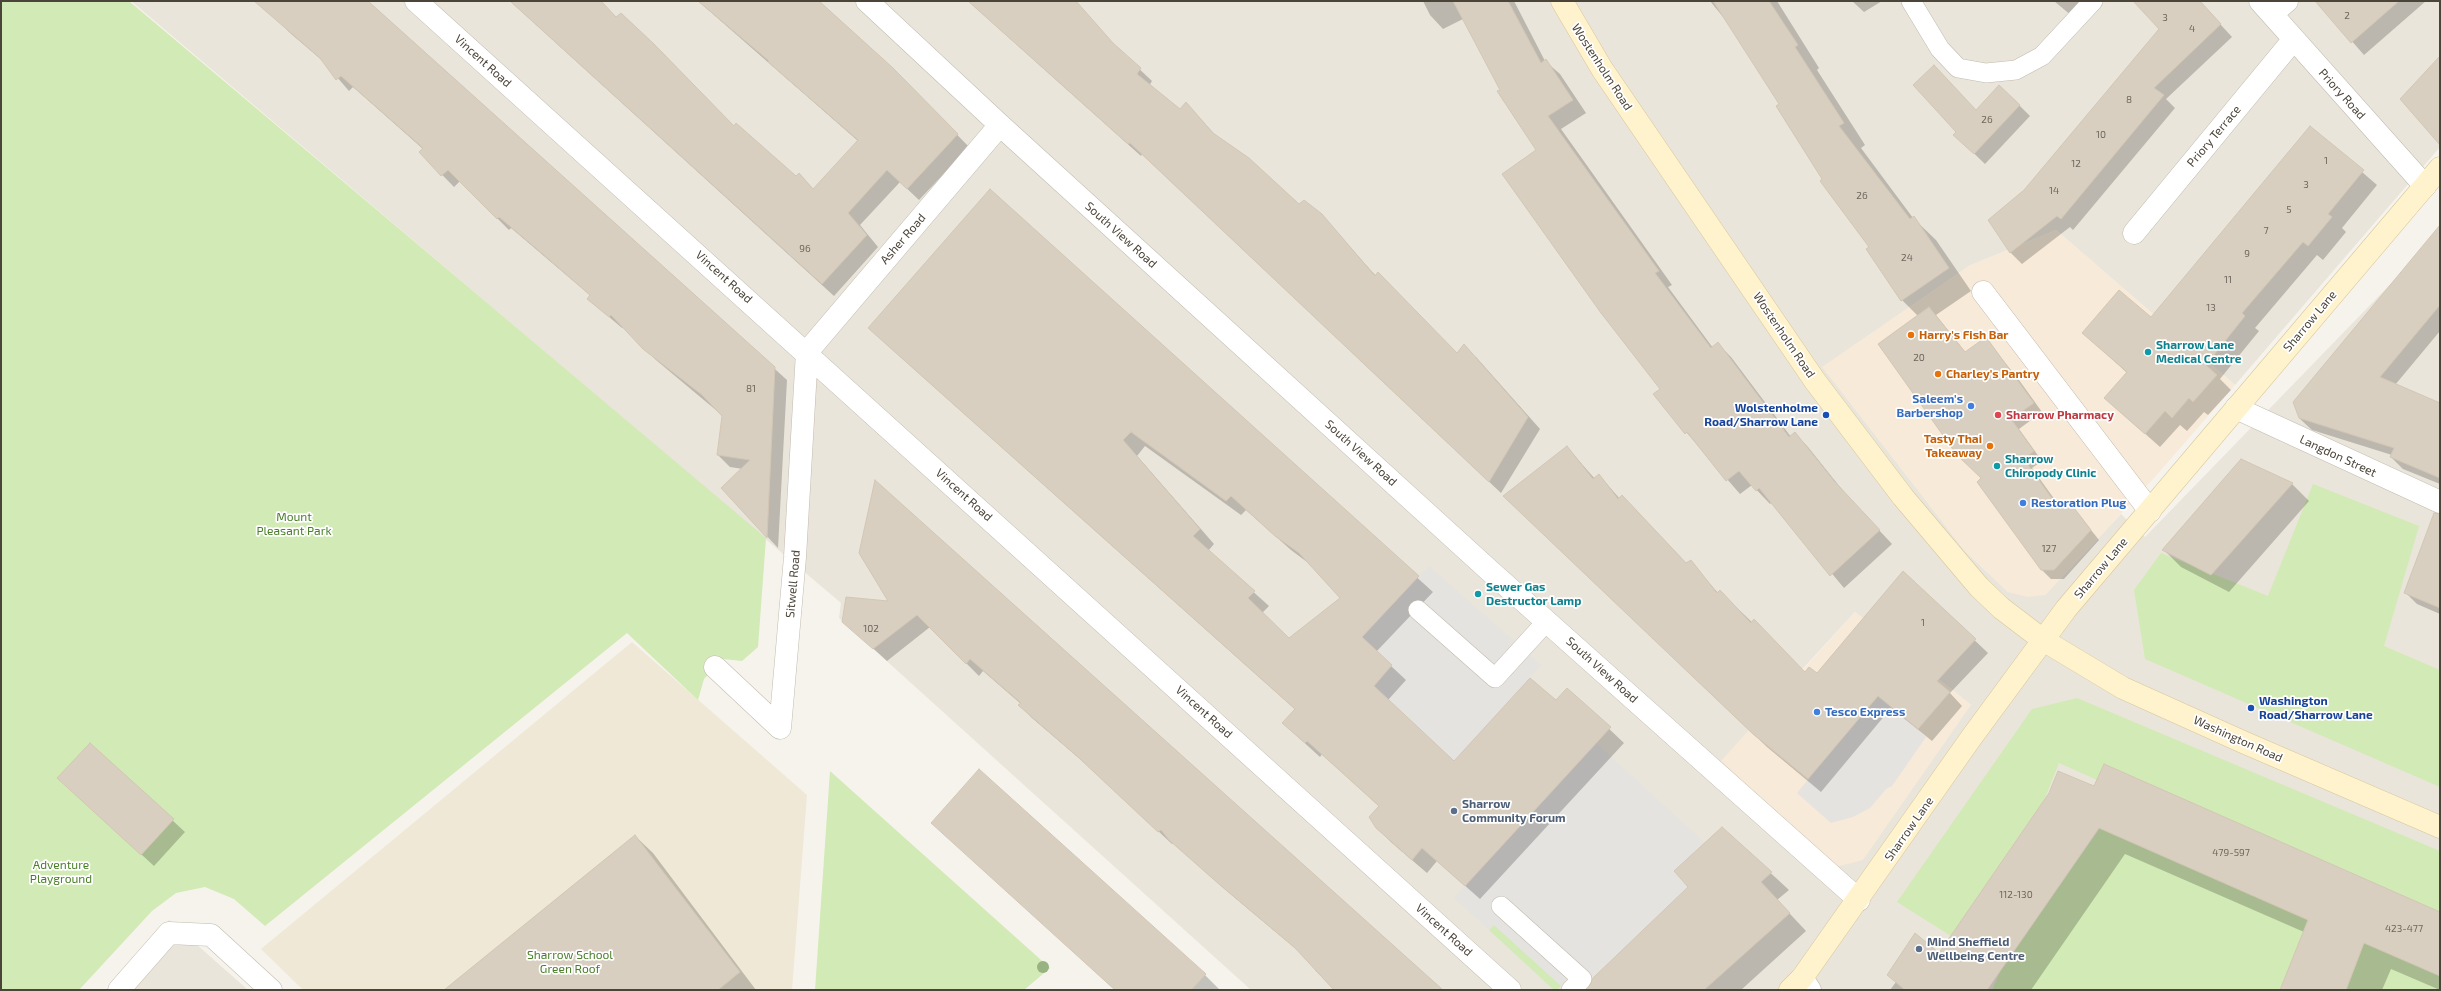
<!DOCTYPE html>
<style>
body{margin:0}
#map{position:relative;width:2441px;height:991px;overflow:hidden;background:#f6f3ec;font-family:"Exo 2",sans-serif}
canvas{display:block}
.frame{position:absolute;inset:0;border:2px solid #4b4439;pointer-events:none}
</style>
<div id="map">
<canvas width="2441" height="991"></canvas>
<div class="frame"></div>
</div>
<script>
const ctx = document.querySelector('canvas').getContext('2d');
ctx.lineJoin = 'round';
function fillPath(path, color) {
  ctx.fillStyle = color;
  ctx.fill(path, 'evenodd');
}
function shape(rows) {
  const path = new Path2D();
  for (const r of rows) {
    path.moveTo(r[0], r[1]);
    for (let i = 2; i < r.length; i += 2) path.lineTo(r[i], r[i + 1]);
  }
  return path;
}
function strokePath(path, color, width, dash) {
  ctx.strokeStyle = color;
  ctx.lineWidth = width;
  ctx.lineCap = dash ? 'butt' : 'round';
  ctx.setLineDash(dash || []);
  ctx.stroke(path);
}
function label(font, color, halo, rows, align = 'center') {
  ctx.font = font + ' "Exo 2",sans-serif';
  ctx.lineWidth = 3.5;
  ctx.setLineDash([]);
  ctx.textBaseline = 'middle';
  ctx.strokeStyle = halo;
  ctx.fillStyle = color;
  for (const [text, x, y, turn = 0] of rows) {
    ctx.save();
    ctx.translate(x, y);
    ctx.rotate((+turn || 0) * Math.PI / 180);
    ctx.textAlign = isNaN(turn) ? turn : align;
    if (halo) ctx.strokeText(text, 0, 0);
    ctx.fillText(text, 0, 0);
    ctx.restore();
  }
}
fillPath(shape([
 [131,1,2440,1,2440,147,2235,385,2056,230,1969,266,1823,367,1965,551,2008,592,2045,595,2121,514,2145,537,2440,233,2440,990,1251,990,839,618,841,603],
 [1855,612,1971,705,1722,762,1798,674],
 [169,920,248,990,106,990]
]), '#eae5da');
fillPath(shape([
 [2056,230,2235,385,2154,478,2045,595,2028,597,2008,592,1965,551,1822,367,1969,266],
 [1855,612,1971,705,1863,860,1832,868,1721,761]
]), '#f7ead8');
fillPath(shape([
 [632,642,807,795,792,990,303,990,261,949]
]), '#efe8d6');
fillPath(shape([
 [1,1,129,1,766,538,758,647,742,661,723,659,704,679,698,700,627,633,265,926,234,899,205,887,176,893,152,911,79,990,1,990],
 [2313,484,2419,526,2384,646,2440,670,2440,787,2145,659,2134,590,2161,553,2268,596],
 [2077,698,2440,851,2440,912,2104,764,2097,780,2059,763,2045,798,1951,936,1897,902,2032,709],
 [830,771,1050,968,1024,990,815,990],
 [2100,828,2336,932,2280,990,1992,990,2001,970],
 [1493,924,1561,986,1557,990,1554,990,1489,930],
 [2362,942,2440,976,2440,990,2346,990]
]), '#d2eab5');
fillPath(shape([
 [1429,566,1541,665,1454,761,1374,686,1392,665,1362,637],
 [1878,696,1926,737,1892,786,1886,789,1870,808,1853,817,1831,823,1797,793],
 [1596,743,1705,843,1674,871,1688,887,1580,990,1566,990,1494,925,1489,930,1454,898]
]), '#e5e3e0');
fillPath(shape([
 [260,1,367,1,787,380,778,548,722,488,743,469,730,467,718,455,723,416,656,360,623,326,622,328,601,310,589,298,591,296,558,268,511,228,509,230,460,181,454,187,420,152,423,149,353,87,349,91,324,62,290,33],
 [510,1,599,1,733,127,796,177,799,174,814,190,858,141,698,1,818,1,893,69,969,147,919,200,900,182,860,225,878,247,834,296],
 [968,1,1074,1,1118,49,1152,81,1149,86,1180,110,1186,103,1216,136,1299,206,1321,215,1376,276,1457,354,1476,357,1540,429,1501,493,1142,154,1141,156],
 [1423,1,1514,1,1545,61,1560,74,1586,113,1561,129,1672,285,1668,287,1713,348,1718,344,1731,357,1791,437,1795,434,1808,447,1848,497,1892,544,1844,588,1772,502,1770,504,1752,485,1740,494,1654,395,1661,389,1537,150,1501,90,1463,19,1443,29,1430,15],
 [1710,1,1777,1,1819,68,1817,70,1865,145,1861,148,1913,218,1936,240,1971,291,1936,315,1966,353,1986,339,2019,380,2042,412,2019,429,2042,461,2032,468,2060,507,2068,501,2099,540,2064,579,2051,579,2041,569,1982,478,1918,316,1902,300,1867,249,1871,247,1824,179,1781,104,1728,23],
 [1852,1,1882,1,1864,12],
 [2054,1,2089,1,2072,16],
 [2134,1,2199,1,2232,37,2166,99,2175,108,2073,230,2070,227,2022,264,2010,252,2025,191,2160,29],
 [2331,1,2426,1,2364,55,2323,8],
 [2019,105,2030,116,1985,164,1955,135,1976,111],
 [2310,127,2377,185,2342,228,2346,232,2323,260,2317,255,2255,328,2259,331,2220,379,2231,390,2208,415,2204,412,2187,431,2180,425,2160,447,2105,398,2127,373,2084,333,2151,319],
 [990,191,1433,592,1376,652,1406,680,1388,700,1454,762,1556,702,1567,689,1624,743,1480,899,1437,861,1427,873,1392,843,1377,828,1380,807,1322,754,1320,757,1298,737,1296,710,884,342],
 [1145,446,1241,515,1246,510,1291,550,1311,565,1341,598,1289,639,1262,613,1269,606,1208,551,1214,544,1137,456],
 [2440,233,2440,331,2395,385,2440,404,2440,484,2403,469,2391,457,2392,455,2312,430,2299,418],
 [1567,447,1595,479,1599,475,1620,499,1622,496,1686,563,1690,561,1718,593,1733,604,1805,673,1817,674,1903,572,1988,653,1950,693,1962,706,1932,741,1891,708,1821,792,1767,747,1517,508],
 [2292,484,2309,501,2229,592,2181,567,2164,550],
 [2440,548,2440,614,2417,604,2405,592],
 [861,552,1441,990,1335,990,1315,970,1317,968,1307,958,1234,897,1173,843,1172,844,1093,770,1032,718,1020,705,1021,704,983,671,979,676,930,627,887,661,843,621,890,603],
 [90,744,185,832,154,866,71,790],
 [2095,787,2440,913,2440,990,2391,969,2382,990,2281,990,2304,932,2125,854,2031,990,1890,990,1896,982,1939,955],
 [933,823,1205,975,1220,990,1115,990],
 [1722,828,1789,890,1777,900,1806,931,1741,990,1597,990,1690,887],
 [635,836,653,853,756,990,446,990]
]), '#0003');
const building = shape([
 [254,1,368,1,775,367,767,538,721,488,750,460,717,455,722,416,702,395,643,349,611,315,609,317,587,299,590,295,545,256,499,217,497,219,448,170,441,176,419,152,423,148,341,76,336,80,320,58,254,1],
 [510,1,601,1,616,17,621,13,654,44,734,126,736,123,796,176,799,173,813,189,858,140,768,62,769,61,698,1,819,1,893,68,958,134,907,189,887,170,848,213,867,235,822,284,510,1],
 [968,1,1076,1,1113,43,1141,68,1137,74,1180,109,1186,102,1213,133,1249,158,1299,204,1304,200,1322,214,1375,276,1378,272,1457,353,1464,344,1528,417,1489,482,1130,143,1128,144,968,1],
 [1453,1,1508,1,1541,63,1546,59,1573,100,1548,116,1659,271,1655,273,1711,348,1718,342,1789,437,1795,432,1835,482,1880,530,1830,576,1759,488,1756,491,1739,471,1726,481,1687,432,1685,434,1653,394,1660,389,1601,313,1502,174,1536,150,1497,91,1500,90,1453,1],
 [1713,1,1769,1,1798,45,1795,47,1844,123,1839,126,1910,219,1914,216,1949,268,1901,301,1866,249,1869,247,1820,181,1822,179,1776,106,1779,104,1713,1],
 [2133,1,2200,1,2221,24,2154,88,2164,95,2061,219,2057,216,2010,253,1988,220,2024,190,2159,29,2133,1],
 [2315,1,2399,1,2351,43,2315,1],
 [2440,56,2440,145,2400,99,2440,56],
 [1934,65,1976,110,1999,85,2020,105,1974,154,1953,135,1956,132,1913,85,1934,65],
 [2310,126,2364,170,2328,214,2332,217,2308,246,2303,242,2242,313,2245,316,2206,365,2217,375,2193,402,2189,398,2172,418,2165,411,2145,434,2104,398,2127,372,2082,333,2119,290,2151,317,2310,126],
 [990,189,1419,576,1362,637,1392,665,1374,686,1454,761,1530,678,1556,700,1567,688,1611,727,1465,886,1422,848,1412,860,1376,828,1369,817,1379,806,1307,741,1305,743,1282,723,1295,709,868,328,990,189],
 [1131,432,1226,501,1231,496,1275,536,1299,553,1340,598,1289,638,1248,598,1255,591,1193,536,1200,529,1123,440,1131,432],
 [2440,225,2440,305,2380,377,2440,403,2440,478,2390,457,2394,448,2299,418,2293,402,2440,225],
 [1929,307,1965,352,1986,337,2034,403,2011,419,2034,451,2024,459,2058,507,2068,500,2091,530,2054,570,2041,570,1977,482,1981,478,1957,455,1878,344,1929,307],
 [1567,446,1593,479,1599,474,1618,499,1622,495,1686,563,1691,560,1717,593,1720,590,1751,623,1754,619,1805,672,1809,667,1817,673,1903,571,1976,639,1937,681,1950,692,1918,729,1878,696,1808,779,1753,734,1503,496,1567,446],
 [2241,459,2293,483,2211,575,2162,550,2241,459],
 [875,480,1443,990,1334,990,1295,948,1220,885,1169,840,1161,830,1158,832,1079,758,1018,705,1021,703,970,659,966,664,917,615,873,649,842,622,846,597,888,601,859,553,875,480],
 [2434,513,2440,514,2440,608,2404,593,2434,513],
 [90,743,174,819,141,855,57,778,90,743],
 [2104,764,2440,912,2440,976,2364,943,2346,990,2280,990,2308,920,2099,828,1987,990,1905,990,1887,975,1915,933,1939,953,2049,793,2058,771,2094,786,2104,764],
 [979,769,1206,974,1191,990,1115,990,931,823,979,769],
 [1722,827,1772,872,1761,882,1790,913,1704,990,1587,990,1593,978,1688,887,1674,871,1722,827],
 [635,835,740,972,718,990,444,990,635,835]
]);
fillPath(building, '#d8cfc1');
strokePath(building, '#d3c7b4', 1);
const lane = shape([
 [1911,1,1940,49,1958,68,1986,73,2016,70,2042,56,2093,1],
 [1418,610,1495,678,1547,621],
 [1501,906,1582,979,1571,990]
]);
const street = shape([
 [416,1,1510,990],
 [867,1,1000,125,1490,571,1859,900],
 [2260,1,2425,186],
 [2272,14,2287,1],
 [2134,233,2294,39],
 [1983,292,2150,511],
 [2236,408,2440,502],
 [715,667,780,728,795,557,807,352,1000,125],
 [1802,978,1810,990],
 [119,990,169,933,211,935,271,990]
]);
const secondary = shape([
 [1562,1,1602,69,1815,381,1903,497,1979,587,2001,608,2043,640,2123,688,2243,742,2440,827],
 [1790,990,1802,978,1971,738,2066,609,2440,168]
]);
strokePath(lane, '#c2bbae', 20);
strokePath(street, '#c2bbae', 23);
strokePath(secondary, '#d6c79b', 23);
strokePath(lane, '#fff', 19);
strokePath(street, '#fff', 22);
strokePath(secondary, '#fff3cd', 22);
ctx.fillStyle = '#97b381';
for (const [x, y] of [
 [1043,967]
]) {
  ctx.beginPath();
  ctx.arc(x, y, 6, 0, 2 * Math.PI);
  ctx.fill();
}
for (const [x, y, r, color] of [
 [1911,335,4,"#e8710a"],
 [2148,352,4,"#0f9aa8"],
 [1938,374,4,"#e8710a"],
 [1971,406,4,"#3f7fe0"],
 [1826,415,4,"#1a4fb4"],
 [1998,415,4,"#e0444e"],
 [1990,446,4,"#e8710a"],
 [1997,466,4,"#0f9aa8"],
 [2023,503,4,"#3f7fe0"],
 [1478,594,4,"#0f9aa8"],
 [2251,708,4,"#1a4fb4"],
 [1817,712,4,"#3f7fe0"],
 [1454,811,4,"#5c6f8a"],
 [1919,949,4,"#5c6f8a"]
]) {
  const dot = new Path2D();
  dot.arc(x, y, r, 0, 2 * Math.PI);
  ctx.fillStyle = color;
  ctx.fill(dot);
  strokePath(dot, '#fff', 1.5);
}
label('10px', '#6e675b', null, [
 ["2",2347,16],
 ["3",2165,18],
 ["4",2192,29],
 ["8",2129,100],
 ["26",1987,120],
 ["10",2101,135],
 ["1",2326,161],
 ["12",2076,164],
 ["3",2306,185],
 ["14",2054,191],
 ["26",1862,196],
 ["5",2289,210],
 ["7",2266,231],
 ["96",805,249],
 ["9",2247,254],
 ["24",1907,258],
 ["11",2228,280],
 ["13",2211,308],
 ["20",1919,358],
 ["81",751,389],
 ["127",2049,549],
 ["1",1923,623],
 ["102",871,629],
 ["479-597",2231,853],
 ["112-130",2016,895],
 ["423-477",2404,929]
]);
label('12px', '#4b4439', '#fff', [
 ["Vincent Road",483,61,42],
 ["Wostenholm Road",1602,67,57],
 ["Priory Road",2342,94,48],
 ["Priory Terrace",2214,136,-50],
 ["South View Road",1121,235,42],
 ["Asher Road",903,239,-49],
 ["Vincent Road",724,277,42],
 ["Sharrow Lane",2310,321,-50],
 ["Wostenholm Road",1784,335,56],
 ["South View Road",1361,453,42],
 ["Langdon Street",2338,456,25],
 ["Vincent Road",964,495,42],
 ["Sharrow Lane",2101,568,-50],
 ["Sitwell Road",793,584,-85],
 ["South View Road",1602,670,42],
 ["Vincent Road",1204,712,42],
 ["Washington Road",2238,739,24],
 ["Sharrow Lane",1909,829,-55],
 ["Vincent Road",1444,930,42]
]);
label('bold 12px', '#c56008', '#fff', [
 ["Harry's Fish Bar",1919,335],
 ["Charley's Pantry",1946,374],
 ["Tasty Thai",1982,439,"right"],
 ["Takeaway",1982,453,"right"]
], 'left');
label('bold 12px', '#0d838f', '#fff', [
 ["Sharrow Lane",2156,345],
 ["Medical Centre",2156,359],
 ["Sharrow",2005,459],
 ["Chiropody Clinic",2005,473],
 ["Sewer Gas",1486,587],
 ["Destructor Lamp",1486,601]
], 'left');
label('bold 12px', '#366cbe', '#fff', [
 ["Saleem's",1963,399,"right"],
 ["Barbershop",1963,413,"right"],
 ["Restoration Plug",2031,503],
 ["Tesco Express",1825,712]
], 'left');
label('bold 12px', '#164399', '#fff', [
 ["Wolstenholme",1818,408],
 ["Road/Sharrow Lane",1818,422],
 ["Washington",2259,701,"left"],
 ["Road/Sharrow Lane",2259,715,"left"]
], 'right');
label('bold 12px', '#be3a42', '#fff', [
 ["Sharrow Pharmacy",2006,415]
], 'left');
label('12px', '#4a7f2a', '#fff', [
 ["Mount",294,517],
 ["Pleasant Park",294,531],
 ["Adventure",61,865],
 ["Playground",61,879],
 ["Sharrow School",570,955],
 ["Green Roof",570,969]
]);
label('bold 12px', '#4e5e75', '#fff', [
 ["Sharrow",1462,804],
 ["Community Forum",1462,818],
 ["Mind Sheffield",1927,942],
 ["Wellbeing Centre",1927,956]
], 'left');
</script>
